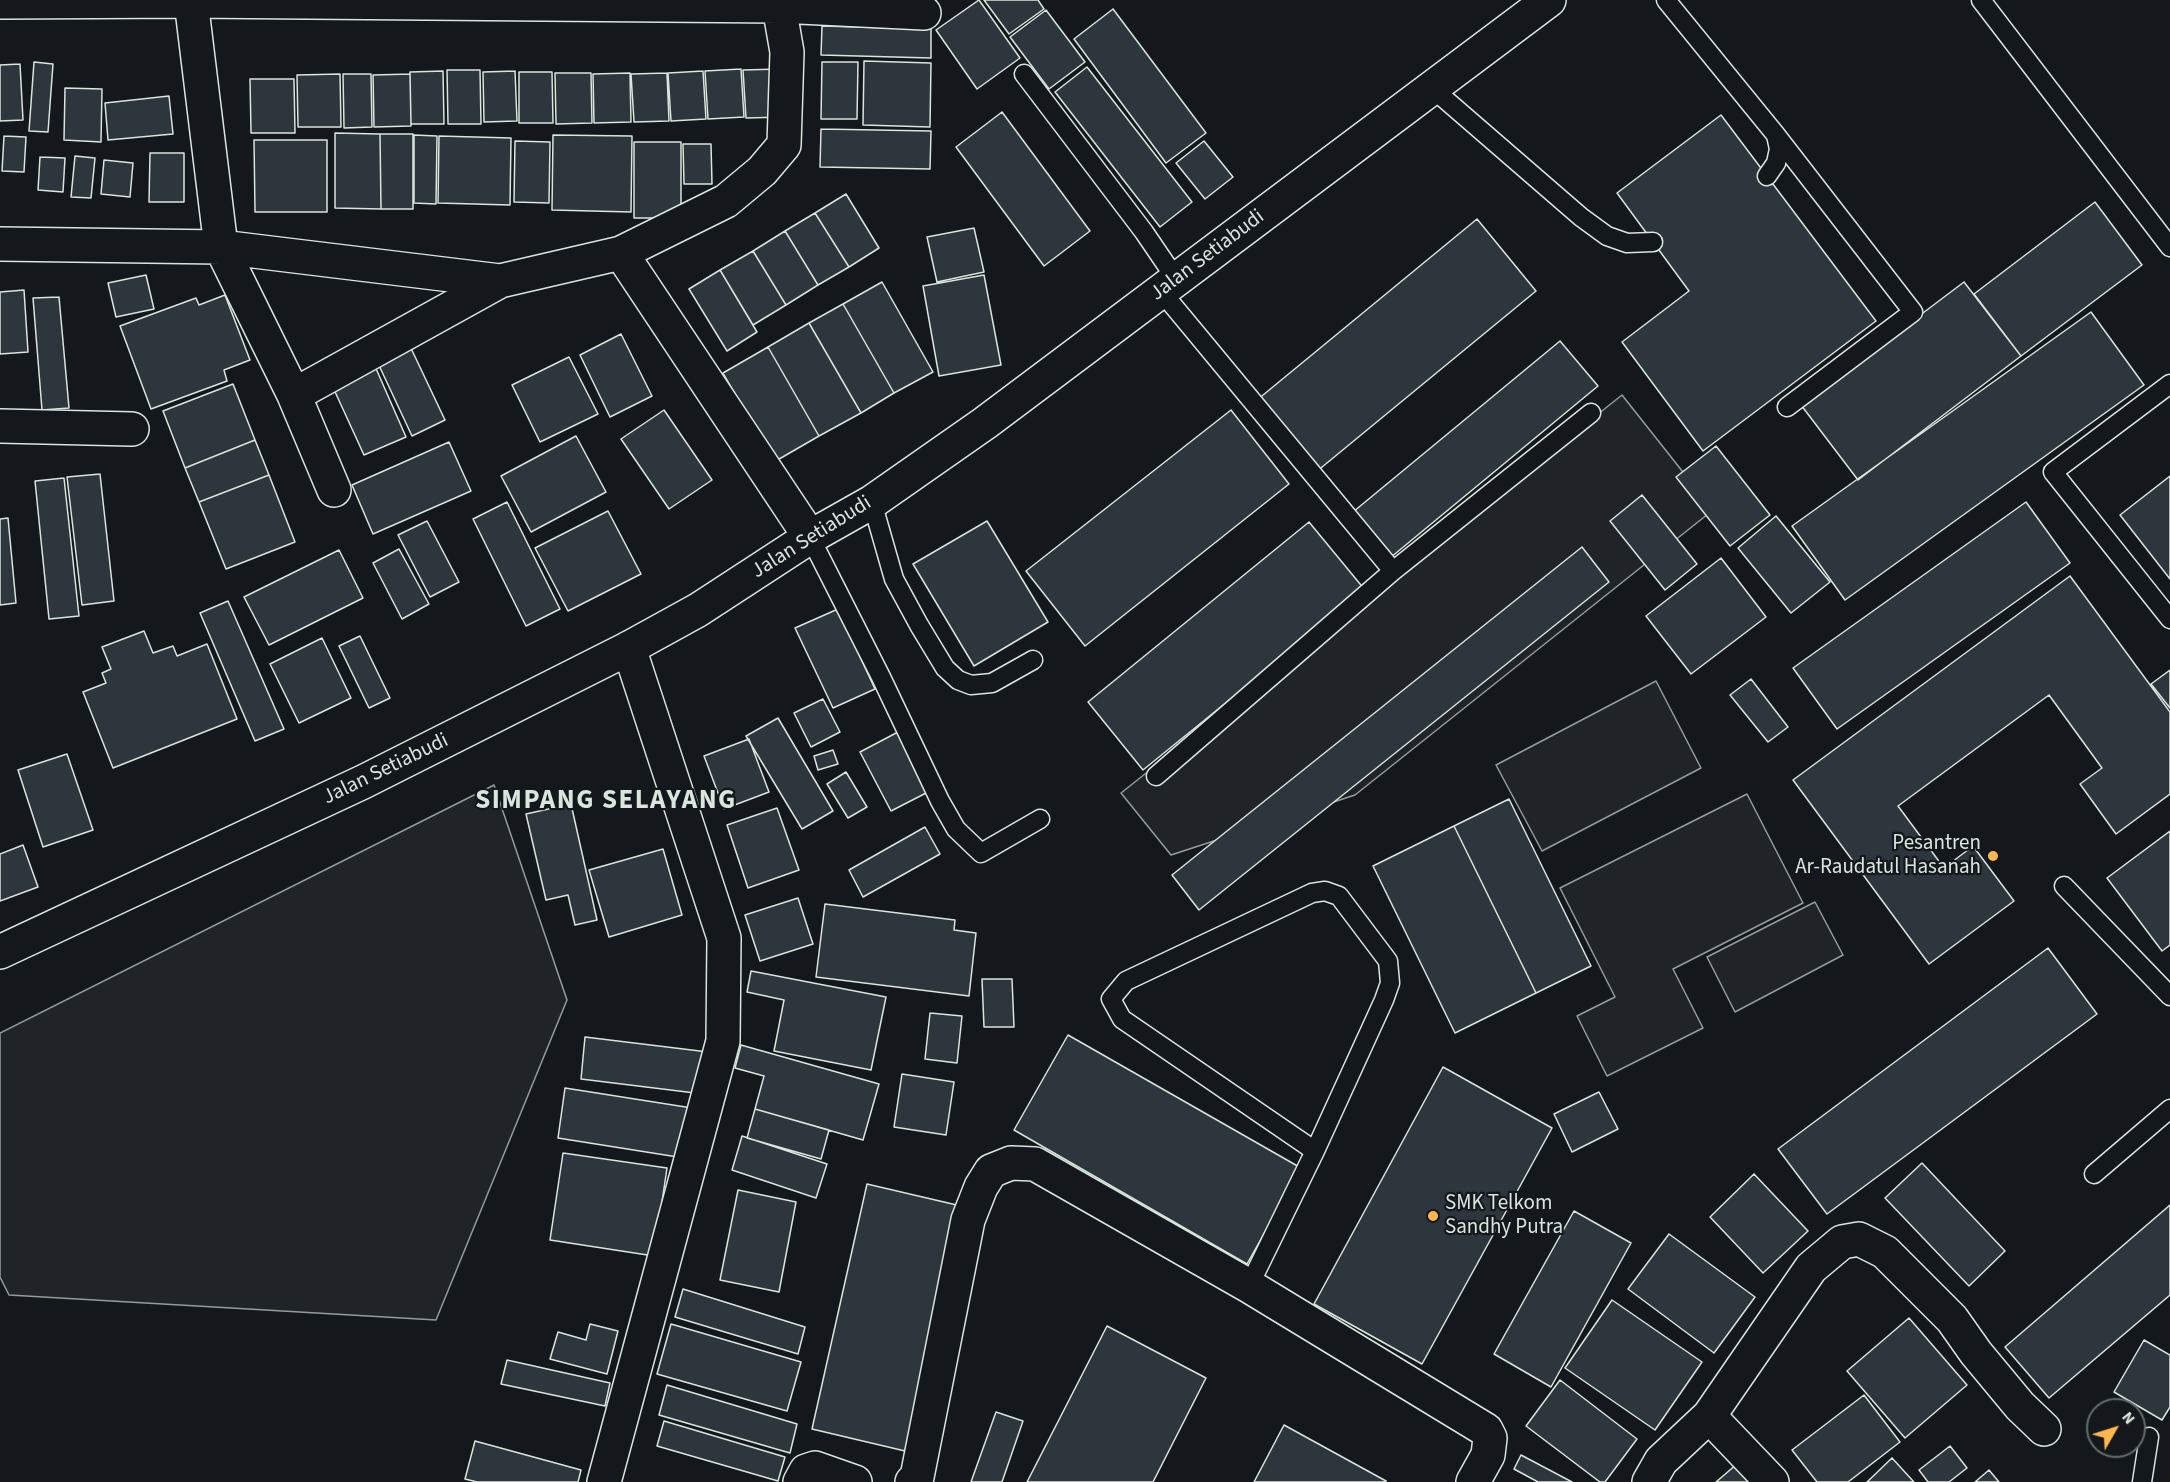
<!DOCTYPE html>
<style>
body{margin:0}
#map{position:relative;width:2170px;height:1482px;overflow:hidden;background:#14181c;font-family:"Source Sans 3",sans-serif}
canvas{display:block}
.north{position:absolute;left:2086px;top:1398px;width:60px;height:60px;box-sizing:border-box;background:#14181c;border:2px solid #626a69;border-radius:50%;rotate:51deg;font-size:16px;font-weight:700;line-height:24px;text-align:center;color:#d8e6dc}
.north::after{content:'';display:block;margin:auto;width:21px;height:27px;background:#ffb74d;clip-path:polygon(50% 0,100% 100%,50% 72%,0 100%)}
</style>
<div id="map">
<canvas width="2170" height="1482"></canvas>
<div class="north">N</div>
</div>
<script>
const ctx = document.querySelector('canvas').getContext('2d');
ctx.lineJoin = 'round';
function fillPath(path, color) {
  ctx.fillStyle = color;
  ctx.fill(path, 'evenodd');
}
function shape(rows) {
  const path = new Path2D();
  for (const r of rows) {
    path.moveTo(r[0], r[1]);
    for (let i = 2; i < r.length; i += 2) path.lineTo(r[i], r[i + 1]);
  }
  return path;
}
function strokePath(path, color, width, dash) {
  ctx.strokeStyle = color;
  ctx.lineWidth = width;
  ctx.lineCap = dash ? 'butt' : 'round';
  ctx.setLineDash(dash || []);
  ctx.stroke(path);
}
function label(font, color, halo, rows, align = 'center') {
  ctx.font = font + ' "Source Sans 3",sans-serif';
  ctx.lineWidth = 4.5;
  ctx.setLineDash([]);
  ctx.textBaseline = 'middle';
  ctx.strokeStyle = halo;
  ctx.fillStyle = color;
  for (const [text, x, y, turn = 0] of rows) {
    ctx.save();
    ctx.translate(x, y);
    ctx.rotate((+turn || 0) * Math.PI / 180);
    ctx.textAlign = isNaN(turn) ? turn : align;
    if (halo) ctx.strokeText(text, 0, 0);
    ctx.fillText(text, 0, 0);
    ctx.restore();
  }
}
const green = shape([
 [1622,395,1713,510,1355,795,1171,855,1121,793,1622,395],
 [1656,681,1701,768,1542,851,1496,765,1656,681],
 [494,785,567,1000,436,1320,9,1295,0,1277,0,1033,494,785],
 [1747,794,1803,903,1673,969,1703,1028,1607,1076,1577,1016,1615,997,1560,888,1747,794],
 [1815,902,1843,955,1735,1012,1707,957,1815,902]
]);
fillPath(green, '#202428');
strokePath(green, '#939e99', 1.5);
const building = shape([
 [979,0,1020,58,977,89,936,30,979,0],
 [984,0,1038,0,1044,9,1009,34,984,0],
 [1113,9,1206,133,1166,163,1074,39,1113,9],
 [1046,10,1085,62,1049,89,1010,37,1046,10],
 [822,26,931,29,931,58,821,55,822,26],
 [864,61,931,63,930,127,863,125,864,61],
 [34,62,53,64,48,132,29,131,34,62],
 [822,62,858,62,857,119,821,119,822,62],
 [20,64,23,120,0,121,0,65,20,64],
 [1087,67,1192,202,1160,227,1055,92,1087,67],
 [741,69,744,117,708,119,705,71,741,69],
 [780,69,783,117,746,118,743,70,780,69],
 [447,70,480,70,481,124,448,124,447,70],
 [443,71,444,124,411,124,410,72,443,71],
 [515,71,517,121,484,122,483,72,515,71],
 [703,71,706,119,671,121,668,73,703,71],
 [519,72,552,72,553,123,519,123,519,72],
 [555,73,591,73,592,123,556,124,555,73],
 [630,73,631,122,594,123,593,74,630,73],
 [667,73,669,121,634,122,631,74,667,73],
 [340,74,341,127,298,127,297,75,340,74],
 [343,74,371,74,372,127,344,128,343,74],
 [410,74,411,126,374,127,373,75,410,74],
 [250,79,294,79,295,133,251,133,250,79],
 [65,88,102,89,101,142,64,140,65,88],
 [169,96,173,134,108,140,105,103,169,96],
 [1002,112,1090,231,1044,266,956,147,1002,112],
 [1721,115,1876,321,1703,451,1622,342,1689,291,1617,193,1721,115],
 [821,129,931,131,930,169,820,167,821,129],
 [335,133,380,134,381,209,335,208,335,133],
 [380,134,413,134,413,209,381,209,380,134],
 [414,135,437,136,436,204,414,203,414,135],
 [553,135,632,136,631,212,552,210,553,135],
 [4,136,26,137,24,172,2,171,4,136],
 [439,136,511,138,510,205,438,203,439,136],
 [254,140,327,140,327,212,255,212,254,140],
 [515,141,550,142,549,203,514,202,515,141],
 [1204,141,1233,177,1205,199,1176,163,1204,141],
 [634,142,681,142,681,218,634,218,634,142],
 [683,144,711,144,712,184,684,184,683,144],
 [150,153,184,153,184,202,149,202,150,153],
 [75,156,95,158,91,198,71,197,75,156],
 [40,157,65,158,63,192,38,190,40,157],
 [104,160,133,163,130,197,101,194,104,160],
 [846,194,879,248,849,267,815,213,846,194],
 [2095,202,2142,265,2021,356,1974,294,2095,202],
 [815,213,849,267,818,285,785,231,815,213],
 [1477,219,1536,291,1316,472,1257,400,1477,219],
 [974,228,984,272,937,282,927,237,974,228],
 [785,231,818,285,786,305,753,251,785,231],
 [753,251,786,305,753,325,720,270,753,251],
 [720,270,757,332,727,351,689,289,720,270],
 [146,275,154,309,116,317,108,283,146,275],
 [984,275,1001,365,939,376,923,286,984,275],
 [882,282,933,372,894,393,843,304,882,282],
 [1964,282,2021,356,1858,480,1801,405,1964,282],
 [24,290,28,352,0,354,0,292,24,290],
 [225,295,250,360,224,370,227,381,151,409,120,326,196,298,199,305,225,295],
 [59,297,69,408,42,410,33,298,59,297],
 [843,304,894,393,861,413,809,323,843,304],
 [2091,312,2144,385,1845,600,1792,526,2091,312],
 [809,323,861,413,819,436,768,347,809,323],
 [621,334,652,396,610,417,580,355,621,334],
 [1560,341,1598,386,1390,558,1353,512,1560,341],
 [409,344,445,420,412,436,376,359,409,344],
 [768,347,819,436,774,462,723,373,768,347],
 [569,357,598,414,540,442,512,385,569,357],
 [374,364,406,437,364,455,331,383,374,364],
 [233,384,255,440,185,468,163,411,233,384],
 [664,410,712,480,669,509,621,439,664,410],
 [1231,410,1289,484,1085,646,1026,571,1231,410],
 [576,436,606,492,531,532,501,476,576,436],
 [255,440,269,475,199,502,185,468,255,440],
 [449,442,471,491,373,534,352,485,449,442],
 [1716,446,1770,515,1730,546,1676,477,1716,446],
 [100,474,114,601,82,605,67,477,100,474],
 [269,475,295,542,226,569,199,502,269,475],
 [2170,476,2170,579,2120,515,2170,476],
 [64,478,79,616,49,619,35,481,64,478],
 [1642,495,1697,564,1665,590,1610,521,1642,495],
 [507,502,560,609,526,626,473,519,507,502],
 [2026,502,2070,563,1837,729,1793,668,2026,502],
 [608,511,641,574,568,611,535,548,608,511],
 [1776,516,1830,582,1791,613,1738,548,1776,516],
 [8,518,16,603,0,605,0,519,8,518],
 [427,521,459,582,430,597,398,535,427,521],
 [987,521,1048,622,974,666,913,564,987,521],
 [1309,522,1365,590,1143,770,1088,702,1309,522],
 [1582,547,1609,582,1199,910,1172,875,1582,547],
 [399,549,429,604,402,619,373,563,399,549],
 [339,550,363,598,269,645,244,597,339,550],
 [1721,558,1766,617,1691,674,1646,616,1721,558],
 [2070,576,2170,712,2170,794,2116,834,2080,784,2102,768,2049,695,1898,806,1944,868,1973,846,2014,901,1929,964,1793,780,2070,576],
 [228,601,284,729,255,741,200,613,228,601],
 [838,609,875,689,833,708,795,628,838,609],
 [144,631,153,653,173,646,177,656,207,644,237,719,113,768,83,692,106,683,102,673,111,669,102,647,144,631],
 [360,636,390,698,369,708,339,646,360,636],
 [322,638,351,698,299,723,270,664,322,638],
 [2170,670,2170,708,2151,684,2170,670],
 [1751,679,1788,727,1768,742,1730,695,1751,679],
 [823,699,840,732,811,747,794,713,823,699],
 [778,718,833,811,802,829,746,736,778,718],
 [898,732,930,791,891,811,860,752,898,732],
 [749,739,769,792,724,809,704,756,749,739],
 [833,750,838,764,818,770,814,756,833,750],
 [67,754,93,830,43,847,18,770,67,754],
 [846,772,867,807,848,818,827,784,846,772],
 [1509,799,1591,966,1536,993,1454,826,1509,799],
 [571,804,597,920,575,925,568,895,546,900,526,814,571,804],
 [777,808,799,870,748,888,727,825,777,808],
 [1454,826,1536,993,1455,1033,1373,866,1454,826],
 [925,827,940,854,863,897,849,870,925,827],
 [2170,831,2170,945,2162,951,2107,878,2170,831],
 [23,845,38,887,0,901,0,854,23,845],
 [663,849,682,915,609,937,589,870,663,849],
 [798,898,813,944,760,961,745,915,798,898],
 [825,904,955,920,954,930,976,933,969,996,816,977,825,904],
 [2048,948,2097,1014,1827,1214,1778,1149,2048,948],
 [751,971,886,997,871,1070,774,1051,784,1000,747,992,751,971],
 [982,979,1012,979,1014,1027,984,1027,982,979],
 [930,1013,962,1016,957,1063,925,1059,930,1013],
 [1068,1035,1301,1168,1247,1264,1014,1130,1068,1035],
 [585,1037,708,1052,703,1094,581,1079,585,1037],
 [741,1045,879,1084,863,1140,755,1109,764,1076,735,1068,741,1045],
 [1443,1067,1552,1128,1422,1364,1314,1304,1443,1067],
 [902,1074,954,1082,946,1135,894,1127,902,1074],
 [565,1088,692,1108,684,1158,558,1138,565,1088],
 [1599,1092,1618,1129,1572,1152,1554,1114,1599,1092],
 [755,1109,829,1130,821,1159,747,1138,755,1109],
 [742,1136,827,1164,816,1198,732,1170,742,1136],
 [563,1153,667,1168,654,1256,550,1240,563,1153],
 [1922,1163,2005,1251,1969,1286,1885,1198,1922,1163],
 [1754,1174,1808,1231,1763,1273,1710,1217,1754,1174],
 [867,1184,961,1206,905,1451,812,1429,867,1184],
 [738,1190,796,1202,779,1292,720,1280,738,1190],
 [2170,1205,2170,1295,2049,1398,2005,1347,2170,1205],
 [1574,1211,1631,1243,1551,1387,1494,1354,1574,1211],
 [1669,1234,1755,1297,1714,1353,1628,1289,1669,1234],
 [683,1289,805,1327,798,1354,675,1317,683,1289],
 [1612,1300,1702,1362,1655,1430,1565,1368,1612,1300],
 [1909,1318,1967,1385,1905,1438,1847,1371,1909,1318],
 [590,1324,618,1331,607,1374,550,1359,558,1332,586,1340,590,1324],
 [671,1324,801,1362,787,1411,657,1374,671,1324],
 [1107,1326,1206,1378,1153,1482,1027,1482,1107,1326],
 [2144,1340,2170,1355,2170,1407,2162,1420,2114,1392,2144,1340],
 [507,1360,610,1383,605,1406,501,1384,507,1360],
 [1560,1380,1637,1439,1605,1482,1600,1482,1526,1426,1560,1380],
 [667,1385,797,1424,790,1453,659,1415,667,1385],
 [1864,1395,1900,1442,1848,1482,1817,1482,1792,1450,1864,1395],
 [996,1412,1023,1421,1002,1482,971,1482,996,1412],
 [664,1421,785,1457,778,1481,657,1446,664,1421],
 [1284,1425,1386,1481,1386,1482,1254,1482,1284,1425],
 [475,1441,581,1470,578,1482,477,1482,465,1479,475,1441],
 [1950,1446,1967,1468,1949,1482,1928,1482,1919,1470,1950,1446],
 [1521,1455,1572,1482,1538,1482,1514,1469,1521,1455],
 [1745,1457,1765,1482,1716,1482,1745,1457],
 [1892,1458,1914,1482,1867,1482,1892,1458],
 [1989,1470,1999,1482,1975,1482,1989,1470]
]);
fillPath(building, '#2c363c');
strokePath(building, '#d8e6dc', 1.5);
const lane = shape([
 [1666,0,1776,135,1779,149,1776,163,1767,176],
 [1981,0,2170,247],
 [1024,74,1144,232,1176,279],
 [1432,88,1581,217,1607,236,1627,243,1653,242],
 [1776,135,1913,312,1787,407],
 [1161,291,1393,571],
 [2170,384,2053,472,2170,619],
 [872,502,894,579,919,625,945,668,958,680,971,685,992,683,1033,660],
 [810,537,881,677,940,801,956,829,981,853,1040,819],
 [1156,776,1393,571,1591,413],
 [2064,886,2170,996],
 [2094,1174,2170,1109],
 [1249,1286,1315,1151,1384,1000,1390,983,1388,961,1339,896,1325,891,1312,893,1126,981,1111,999,1122,1019,1315,1151],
 [2142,1482,2149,1437]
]);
const street = shape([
 [191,1,221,247,294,395,334,490],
 [0,2,191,1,779,6,924,13],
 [0,244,221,247,500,281,621,253,726,201,762,171,784,145,787,52,779,6],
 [621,253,810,537],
 [294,395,500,281],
 [0,426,132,429],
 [1709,1416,1772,1482],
 [604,1482,723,1041,724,938,629,648],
 [800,1482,806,1471,815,1468,855,1482],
 [912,1482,917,1477,968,1220,981,1187,991,1171,1011,1163,1035,1164,1249,1286,1486,1430,1490,1438,1488,1455,1473,1482],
 [1649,1482,1661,1461,1709,1416,1811,1268,1842,1242,1859,1239,1885,1252,1952,1319,1976,1353,2020,1406,2044,1429]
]);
const primary = shape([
 [0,952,363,782,629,648,698,610,810,537,872,502,985,423,1549,0]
]);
strokePath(lane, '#d8e6dc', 21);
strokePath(street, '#d8e6dc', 36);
strokePath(primary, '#d8e6dc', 36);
strokePath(lane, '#14181c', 18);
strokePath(street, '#14181c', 33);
strokePath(primary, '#14181c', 33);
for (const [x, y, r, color] of [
 [1993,856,6,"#ffb74d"],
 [1433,1216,6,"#ffb74d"]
]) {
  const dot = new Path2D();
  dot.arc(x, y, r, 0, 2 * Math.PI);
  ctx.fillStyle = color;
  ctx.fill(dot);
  strokePath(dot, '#14181c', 2);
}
label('21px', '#d8e6dc', '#14181c', [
 ["Jalan Setiabudi",1208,256,-37],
 ["Jalan Setiabudi",812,538,-32],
 ["Jalan Setiabudi",386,770,-26]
]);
label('21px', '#d8e6dc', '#14181c', [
 ["Pesantren",1981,844],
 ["Ar-Raudatul Hasanah",1981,868],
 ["SMK Telkom",1445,1204,"left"],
 ["Sandhy Putra",1445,1228,"left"]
], 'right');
ctx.letterSpacing = '1.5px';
label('bold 27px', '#d8e6dc', '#14181c', [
 ["SIMPANG SELAYANG",606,802]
]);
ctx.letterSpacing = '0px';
</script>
